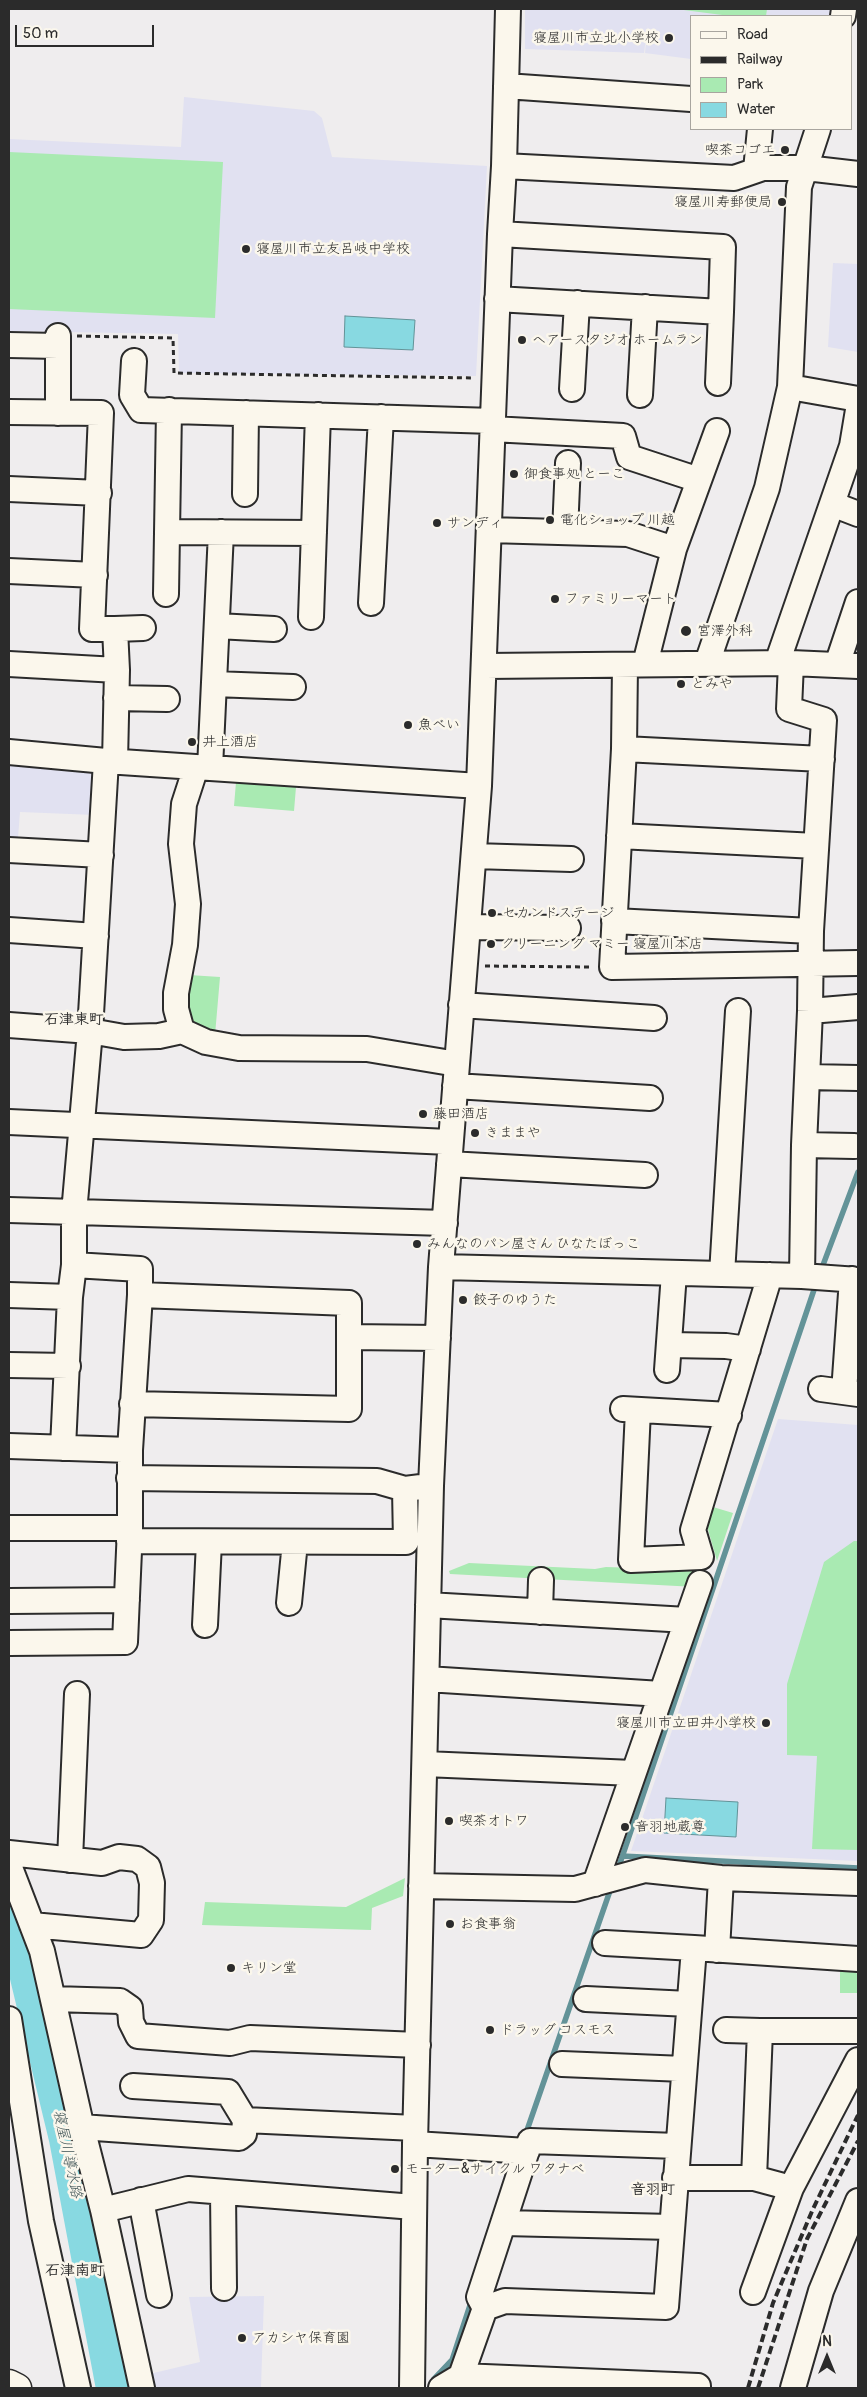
<!DOCTYPE html>
<meta charset="utf-8">
<style>
body{margin:0}
#map{position:relative;width:867px;height:2397px;overflow:hidden;background:#efedee;font-family:Pangolin,sans-serif}
canvas{display:block}
.frame{position:absolute;inset:0;border:10px solid #2b2b2b;pointer-events:none}
.legend{position:absolute;left:690px;top:15px;width:162px;height:115px;box-sizing:border-box;background:#fbf7ec;border:1px solid #a8a59f;margin:0;padding:6px 9px;list-style:none;font-size:15px;color:#2b2b2b}
.legend li{display:flex;align-items:center;gap:10px;height:25px}
.legend b{width:25px;border:1px solid #a8a59f}
.north{position:absolute;left:802px;top:2332px;width:50px;height:50px;-webkit-text-stroke:4px #fbf7ec;paint-order:stroke;rotate:0deg;font-size:14px;font-weight:700;line-height:20px;text-align:center;color:#2b2b2b}
.north::after{content:'';display:block;margin:auto;width:18px;height:22px;background:#2b2b2b;clip-path:polygon(50% 0,100% 100%,50% 72%,0 100%)}
.scale{position:absolute;left:15px;top:25px;width:139px;height:22px;box-sizing:border-box;border:2px solid #2b2b2b;border-top:0;padding-left:6px;font-size:15px;line-height:18px;white-space:nowrap;color:#2b2b2b;-webkit-text-stroke:4px #fbf7ec;paint-order:stroke}
</style>
<div id="map">
<canvas width="867" height="2397"></canvas>
<div class="frame"></div>
<ul class="legend">
<li><b style="height:6px;background:#fbf7ec"></b>Road</li>
<li><b style="height:6px;background:#2b2b2b"></b>Railway</li>
<li><b style="height:14px;background:#a9eab2"></b>Park</li>
<li><b style="height:14px;background:#88d9e1"></b>Water</li>
</ul>
<div class="north">N</div>
<div class="scale">50 m</div>
</div>
<script>
const ctx = document.querySelector('canvas').getContext('2d');
ctx.lineJoin = 'round';
function fillPath(path, color) {
  ctx.fillStyle = color;
  ctx.fill(path, 'evenodd');
}
function shape(rows) {
  const path = new Path2D();
  for (const r of rows) {
    path.moveTo(r[0], r[1]);
    for (let i = 2; i < r.length; i += 2) path.lineTo(r[i], r[i + 1]);
  }
  return path;
}
function strokePath(path, color, width, dash) {
  ctx.strokeStyle = color;
  ctx.lineWidth = width;
  ctx.lineCap = dash ? 'butt' : 'round';
  ctx.setLineDash(dash || []);
  ctx.stroke(path);
}
function label(font, color, halo, rows, align = 'center') {
  ctx.font = font + ' Pangolin,"Klee One",sans-serif';
  ctx.lineWidth = 5;
  ctx.setLineDash([]);
  ctx.textBaseline = 'middle';
  ctx.strokeStyle = halo;
  ctx.fillStyle = color;
  for (const [text, x, y, turn = 0] of rows) {
    ctx.save();
    ctx.translate(x, y);
    ctx.rotate((+turn || 0) * Math.PI / 180);
    ctx.textAlign = isNaN(turn) ? turn : align;
    if (halo) ctx.strokeText(text, 0, 0);
    ctx.fillText(text, 0, 0);
    ctx.restore();
  }
}
fillPath(shape([
 [525,9,834,9,833,16,691,16,691,59,645,53,648,23,644,53,525,49],
 [184,97,314,111,322,118,332,157,487,166,476,376,179,373,178,334,9,331,9,139,181,147],
 [833,263,858,264,858,352,828,347],
 [9,759,97,765,95,815,20,812,18,838,9,838],
 [778,1419,858,1425,858,1861,631,1851],
 [264,2296,261,2388,149,2388,145,2375,200,2362,189,2297]
]), '#e1e1f1');
fillPath(shape([
 [676,9,767,9,766,16,730,16],
 [9,152,223,162,215,318,9,309],
 [236,782,296,787,294,811,234,806],
 [189,975,220,977,215,1035,200,1031,185,1017],
 [713,1507,733,1513,717,1561,707,1526],
 [854,1541,858,1541,858,1850,812,1849,817,1756,787,1755,787,1684,824,1562],
 [469,1563,595,1569,606,1567,697,1570,696,1587,450,1574,449,1571],
 [405,1878,403,1896,372,1908,371,1930,202,1925,205,1902,346,1907],
 [840,1968,852,1968,858,1975,858,1993,840,1993]
]), '#a9eab2');
const water = shape([
 [345,316,415,320,413,350,344,347,345,316],
 [666,1798,738,1802,736,1837,664,1833,666,1798]
]);
fillPath(water, '#88d9e1');
strokePath(water, '#639398', 1);
strokePath(shape([
 [820,1273,858,1172],
 [622,1856,858,1868],
 [617,1872,817,1281],
 [525,2136,612,1885],
 [434,2379,452,2360,472,2299]
]), '#639398', 5.5);
strokePath(shape([
 [9,1923,19,1944,66,2139,113,2388]
]), '#88d9e1', 34);
const minor = shape([
 [843,16,844,9],
 [506,86,691,99],
 [504,166,734,178,763,168,806,168,858,174],
 [756,170,760,129],
 [497,299,721,312,723,247,500,234],
 [9,345,58,346],
 [134,361,132,395,141,410,493,421],
 [718,383,721,312],
 [790,387,858,399],
 [572,389,577,303],
 [640,395,645,307],
 [9,412,101,413,92,629,115,629,117,670,115,762],
 [58,413,58,336],
 [492,429,623,436,629,457,699,480],
 [9,489,99,493],
 [245,494,246,413],
 [832,504,858,514],
 [489,530,628,534,674,549,645,664],
 [167,532,314,533],
 [565,532,568,463],
 [674,549,717,431],
 [9,571,95,575],
 [166,594,169,410],
 [371,603,381,417],
 [311,617,318,415],
 [217,626,274,629],
 [115,629,143,628],
 [707,663,767,488,790,387,799,187,818,129],
 [777,663,852,446,858,410],
 [791,663,789,709,824,720,811,931,810,1011,804,1145,802,1276],
 [9,664,117,670],
 [625,665,624,749,612,967,858,963],
 [837,665,858,602],
 [485,666,791,663,858,666],
 [214,684,293,687],
 [116,698,167,699],
 [624,749,822,759],
 [9,752,106,761,479,786],
 [210,768,221,532],
 [619,836,816,846],
 [9,850,101,855],
 [474,856,571,859],
 [614,921,811,931],
 [468,927,568,928],
 [9,930,96,936],
 [461,1005,654,1018],
 [810,1011,858,1007],
 [9,1025,90,1031,124,1037,159,1036,182,1031,206,1042,239,1048,367,1049,457,1064],
 [182,1031,176,1009,176,993,185,945,188,904,181,844,184,804,196,767],
 [808,1077,858,1078],
 [455,1086,650,1098],
 [9,1122,449,1142],
 [804,1145,854,1146],
 [449,1164,645,1175],
 [9,1210,445,1223],
 [441,1267,802,1276,858,1280],
 [722,1274,738,1011],
 [9,1295,70,1297],
 [349,1337,438,1338],
 [670,1345,726,1346,748,1349],
 [9,1365,68,1366],
 [667,1370,674,1273],
 [821,1389,858,1394],
 [844,1392,852,1279],
 [132,1404,349,1409,349,1303,140,1295],
 [623,1409,729,1415],
 [638,1410,631,1560,701,1557,693,1530,770,1275],
 [9,1446,130,1450],
 [63,1448,70,1297,74,1265,74,1213,90,1031,106,761],
 [129,1478,377,1481,405,1489,421,1487],
 [9,1528,130,1528],
 [129,1541,406,1542,405,1489],
 [9,1601,127,1600],
 [289,1603,295,1542],
 [428,1605,687,1620],
 [540,1612,541,1580],
 [205,1625,209,1542],
 [9,1643,125,1642,130,1528,130,1450,140,1295,140,1269,74,1265],
 [427,1679,661,1694],
 [425,1764,633,1773],
 [9,1853,102,1863,119,1857,137,1859,148,1867,152,1883,151,1920,141,1935,32,1925],
 [70,1860,77,1694],
 [9,1865,42,1951,81,2124,103,2210,142,2388],
 [595,1884,700,1583],
 [421,1886,575,1889,645,1870,721,1878,858,1883],
 [605,1943,694,1948],
 [717,1950,721,1878],
 [53,1999,120,2001,130,2008,131,2022,138,2036,230,2043,250,2038,418,2045],
 [586,1999,689,2004],
 [9,2019,41,2221,78,2388],
 [726,2030,760,2031],
 [562,2064,684,2069],
 [133,2086,228,2092,245,2120,415,2128],
 [81,2127,239,2138,244,2134,245,2120],
 [415,2144,527,2151],
 [675,2178,754,2178,791,2188],
 [754,2178,760,2031,858,2031],
 [223,2192,224,2288],
 [141,2200,159,2295],
 [103,2210,188,2189,414,2207],
 [504,2223,672,2227],
 [753,2292,791,2188,858,2060],
 [485,2308,505,2301,666,2307,694,1948,858,1959],
 [461,2376,698,2386,698,2388],
 [412,2388,415,2144,431,1486,441,1267,479,786,500,234,504,166,508,9],
 [441,2388,461,2376,485,2308,479,2297,530,2141,678,2146],
 [793,2388,821,2291,858,2201]
]);
const highway = shape([
 [9,2384,17,2388]
]);
strokePath(minor, '#2b2b2b', 28);
strokePath(highway, '#2b2b2b', 31);
strokePath(shape([
 [77,336,173,338,174,373,474,378],
 [485,966,591,967]
]), '#2b2b2b', 3, [5, 4]);
strokePath(minor, '#fbf7ec', 24);
strokePath(highway, '#fbf7ec', 28);
strokePath(shape([
 [748,2388,773,2303,813,2209,858,2115],
 [758,2388,807,2239,858,2141]
]), '#2b2b2b', 4, [8, 4]);
for (const [x, y, r, color] of [
 [669,38,5,"#2b2b2b"],
 [785,150,5,"#2b2b2b"],
 [782,202,5,"#2b2b2b"],
 [246,249,5,"#2b2b2b"],
 [522,340,5,"#2b2b2b"],
 [514,474,5,"#2b2b2b"],
 [550,520,5,"#2b2b2b"],
 [437,523,5,"#2b2b2b"],
 [555,599,5,"#2b2b2b"],
 [686,631,6,"#2b2b2b"],
 [681,684,5,"#2b2b2b"],
 [408,725,5,"#2b2b2b"],
 [192,742,5,"#2b2b2b"],
 [492,913,5,"#2b2b2b"],
 [491,944,5,"#2b2b2b"],
 [423,1114,5,"#2b2b2b"],
 [475,1133,5,"#2b2b2b"],
 [417,1244,5,"#2b2b2b"],
 [463,1300,5,"#2b2b2b"],
 [766,1723,5,"#2b2b2b"],
 [449,1821,5,"#2b2b2b"],
 [625,1827,5,"#2b2b2b"],
 [450,1924,5,"#2b2b2b"],
 [231,1968,5,"#2b2b2b"],
 [490,2030,5,"#2b2b2b"],
 [395,2169,5,"#2b2b2b"],
 [242,2338,5,"#2b2b2b"]
]) {
  const dot = new Path2D();
  dot.arc(x, y, r, 0, 2 * Math.PI);
  ctx.fillStyle = color;
  ctx.fill(dot);
  strokePath(dot, '#fbf7ec', 2);
}
label('14px', '#2b2b2b', '#fbf7ec', [
 ["寝屋川市立北小学校",659,38,"right"],
 ["喫茶コゴエ",775,150,"right"],
 ["寝屋川寿郵便局",772,202,"right"],
 ["寝屋川市立友呂岐中学校",256,249],
 ["ヘアースタジオ ホームラン",532,340],
 ["御食事処 とーこ",524,474],
 ["電化ショップ 川越",560,520],
 ["サンディ",447,523],
 ["ファミリーマート",565,599],
 ["宮澤外科",697,631],
 ["とみや",691,684],
 ["魚べい",418,725],
 ["井上酒店",202,742],
 ["セカンドステージ",502,913],
 ["クリーニング マミー 寝屋川本店",501,944],
 ["藤田酒店",433,1114],
 ["きままや",485,1133],
 ["みんなのパン屋さん ひなたぼっこ",427,1244],
 ["餃子のゆうた",473,1300],
 ["寝屋川市立田井小学校",756,1723,"right"],
 ["喫茶オトワ",459,1821],
 ["音羽地蔵尊",635,1827],
 ["お食事翁",460,1924],
 ["キリン堂",241,1968],
 ["ドラッグ コスモス",500,2030],
 ["モーター&サイクル ワタナベ",405,2169],
 ["アカシヤ保育園",252,2338]
], 'left');
label('bold 15px', '#2b2b2b', '#fbf7ec', [
 ["石津東町",74,1020],
 ["音羽町",653,2190],
 ["石津南町",75,2271]
]);
label('italic 15px', '#425658', '#fbf7ec', [
 ["寝屋川導水路",67,2154,78]
]);
</script>
